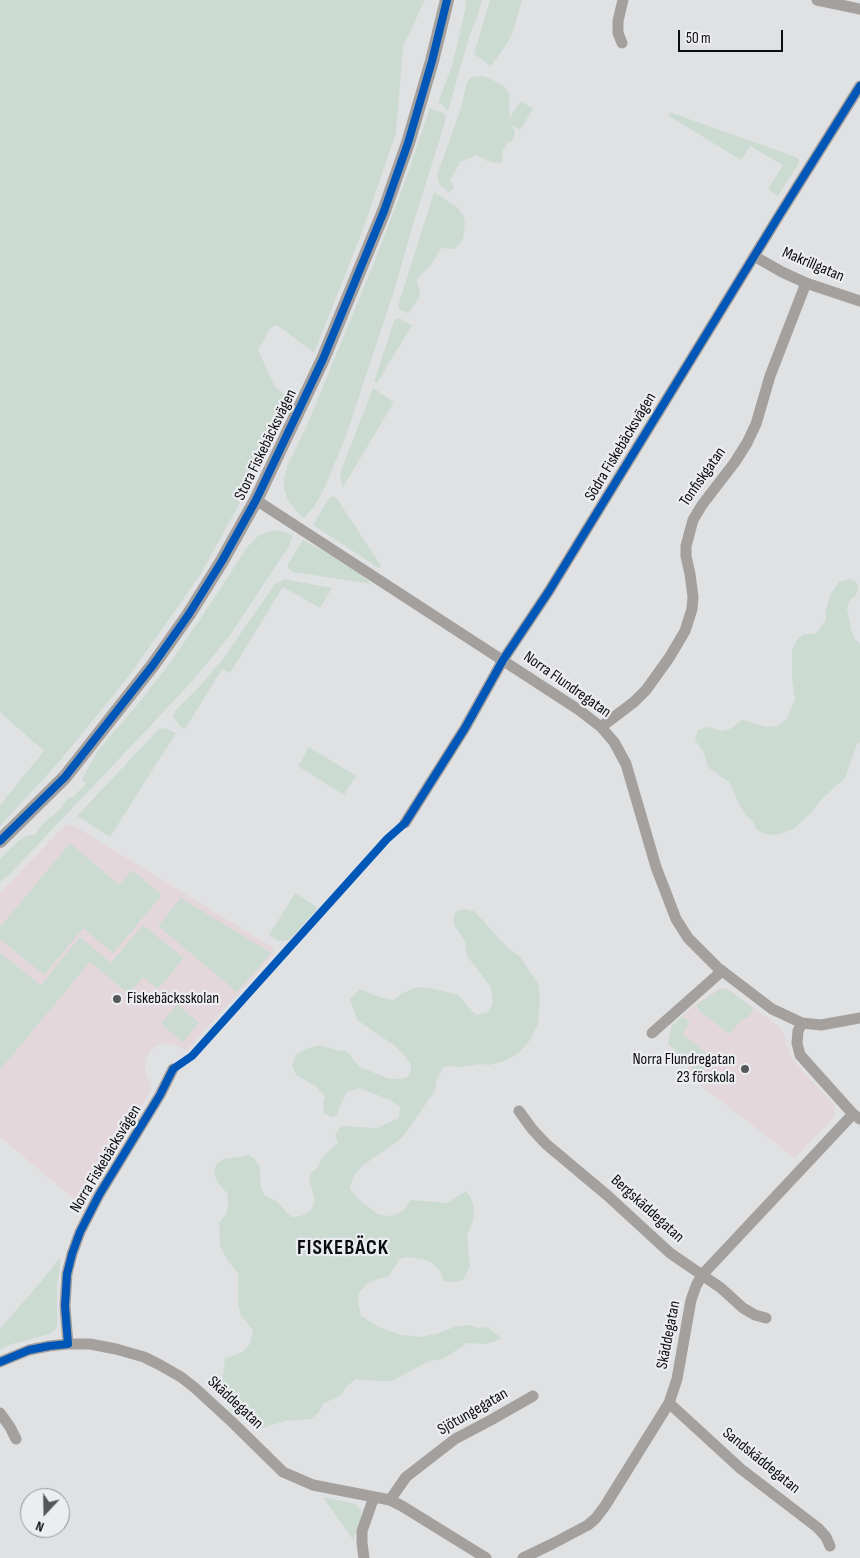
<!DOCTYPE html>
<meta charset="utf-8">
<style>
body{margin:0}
#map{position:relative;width:860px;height:1558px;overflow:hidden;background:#e0e1e3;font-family:"Sofia Sans Condensed",sans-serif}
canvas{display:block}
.north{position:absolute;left:20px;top:1488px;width:50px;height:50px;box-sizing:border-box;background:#ecedf1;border:1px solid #929396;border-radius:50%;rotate:201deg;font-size:14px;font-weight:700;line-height:20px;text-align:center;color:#0c0d0e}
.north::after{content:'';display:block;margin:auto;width:18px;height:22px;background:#565759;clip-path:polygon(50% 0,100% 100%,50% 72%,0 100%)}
.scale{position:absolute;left:678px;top:30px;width:105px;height:22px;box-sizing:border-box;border:2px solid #0c0d0e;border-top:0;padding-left:6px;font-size:15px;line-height:18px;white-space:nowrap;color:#0c0d0e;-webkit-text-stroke:4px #ecedf1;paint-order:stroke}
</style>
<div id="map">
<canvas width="860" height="1558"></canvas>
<div class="north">N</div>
<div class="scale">50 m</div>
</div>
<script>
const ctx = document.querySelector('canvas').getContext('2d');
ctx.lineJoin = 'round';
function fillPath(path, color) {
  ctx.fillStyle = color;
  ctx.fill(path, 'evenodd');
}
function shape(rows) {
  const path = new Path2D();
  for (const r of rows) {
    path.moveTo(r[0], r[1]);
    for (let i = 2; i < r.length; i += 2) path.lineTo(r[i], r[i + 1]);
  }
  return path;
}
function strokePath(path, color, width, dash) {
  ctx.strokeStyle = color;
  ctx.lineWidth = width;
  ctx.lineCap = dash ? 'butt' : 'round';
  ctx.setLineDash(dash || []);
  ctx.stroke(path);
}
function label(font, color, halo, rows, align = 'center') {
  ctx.font = font + ' "Sofia Sans Condensed",sans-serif';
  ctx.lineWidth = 4.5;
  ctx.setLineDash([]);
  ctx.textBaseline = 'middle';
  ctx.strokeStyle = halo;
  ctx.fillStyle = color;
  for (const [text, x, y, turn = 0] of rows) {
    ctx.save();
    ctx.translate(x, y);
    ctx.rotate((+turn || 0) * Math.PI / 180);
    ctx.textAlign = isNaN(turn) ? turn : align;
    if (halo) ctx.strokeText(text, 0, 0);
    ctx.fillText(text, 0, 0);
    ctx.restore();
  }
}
fillPath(shape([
 [66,824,76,827,272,947,274,951,273,955,187,1050,184,1050,176,1045,164,1043,156,1046,151,1050,147,1057,145,1064,145,1072,151,1085,151,1090,119,1147,83,1204,81,1205,0,1137,0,893],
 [719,988,727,988,781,1028,791,1057,805,1074,834,1104,835,1116,795,1158,691,1078,688,1064,668,1044,671,1026,695,1005]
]), '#e4d7dc');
fillPath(shape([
 [0,0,425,0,403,46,396,133,362,232,314,353,277,325,271,327,258,350,275,387,291,399,242,499,200,575,129,676,58,763,0,826,0,805,44,751,0,712],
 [466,0,482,0,478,15,470,34,448,111,442,104,438,103,452,66,465,11],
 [490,0,522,0,513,32,506,45,491,66,474,54],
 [484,76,503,85,510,94,509,110,510,117,521,101,533,109,520,130,512,125,515,133,512,141,508,143,503,150,502,162,494,163,487,161,477,155,460,162,450,180,454,187,450,193,439,185,437,175,461,108,467,82,471,77],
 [430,108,445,114,446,119,410,234,396,285,346,436,324,489,314,507,304,518,295,510,287,498,284,488,284,480,287,466,308,423,375,260,402,190],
 [669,112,796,157,799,160,799,163,778,196,768,189,783,165,750,146,741,160,669,116],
 [434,192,457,207,463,215,465,223,463,239,459,245,454,249,441,248,431,265,418,278,417,284,420,288,419,298,408,313,400,310,398,306],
 [397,319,400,319,412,325,377,383,374,382,394,321],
 [373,388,394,402,343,487,340,475,342,468],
 [332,496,336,497,381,566,379,568,313,525,329,498],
 [277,530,293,535,289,546,228,638,195,678,155,721,9,875,0,882,0,859,18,841,28,835,34,835,42,825,59,810,69,797,72,798,86,784,82,779,99,749,138,704,172,660,205,612,248,546,258,536,267,532],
 [303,540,322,550,359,572,371,584,293,572,288,567,288,564],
 [284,579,332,588,320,608,283,587,230,673,222,669,185,729,180,726,173,717,175,711,198,688,223,659,275,584],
 [850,579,855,582,859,586,856,595,850,600,847,608,851,630,855,639,860,644,860,742,857,744,845,778,824,797,809,815,793,829,777,835,765,834,756,829,754,822,746,815,739,804,729,782,708,767,704,753,695,740,698,730,709,727,721,731,730,729,742,720,768,727,778,726,787,718,795,699,792,678,792,650,796,641,804,634,815,634,822,626,826,619,826,610,830,595,839,582],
 [164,728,176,733,110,837,77,816,159,729],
 [309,747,356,776,344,795,298,766],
 [70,843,119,885,132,870,162,895,113,953,83,928,44,975,0,939,0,927],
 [295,893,318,908,292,937,288,940,278,941,269,935],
 [181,898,271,953,237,992,158,926],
 [464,909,474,911,508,948,520,957,531,973,538,984,540,1000,538,1024,528,1043,520,1052,505,1061,489,1065,481,1064,459,1067,449,1066,443,1067,436,1081,435,1091,402,1138,362,1166,353,1177,350,1188,356,1197,377,1214,389,1216,395,1215,405,1209,411,1200,448,1203,466,1191,471,1198,474,1208,473,1221,467,1235,470,1267,463,1280,456,1282,444,1281,440,1271,432,1263,423,1259,408,1257,400,1259,388,1277,377,1279,367,1284,359,1293,358,1301,361,1316,379,1327,401,1335,422,1337,439,1333,454,1327,470,1325,478,1328,488,1327,502,1339,485,1344,467,1343,443,1359,429,1361,392,1381,376,1381,356,1379,346,1387,341,1395,323,1404,319,1412,311,1419,285,1421,259,1429,232,1412,222,1386,225,1358,241,1353,250,1344,253,1330,241,1316,238,1304,238,1273,227,1260,220,1245,219,1223,227,1213,228,1203,227,1193,218,1183,214,1173,217,1163,224,1159,239,1157,248,1155,254,1158,260,1168,261,1187,264,1195,278,1202,285,1211,292,1217,301,1216,311,1210,315,1200,309,1179,312,1172,318,1167,322,1157,338,1143,335,1135,341,1126,377,1128,399,1118,400,1107,390,1100,359,1088,346,1093,336,1116,331,1117,324,1113,323,1104,325,1097,317,1087,296,1075,292,1065,296,1055,306,1049,319,1045,336,1050,345,1051,351,1055,353,1060,360,1067,387,1078,398,1079,408,1077,411,1071,411,1065,404,1055,394,1045,357,1020,350,999,360,989,379,997,393,1000,403,993,417,987,434,989,458,995,476,1015,487,1013,493,1004,491,987,467,956,465,941,454,925,454,915,457,911],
 [143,925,184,958,158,989,143,977,129,994,90,962,0,1070,0,953,41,985,80,937,111,963],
 [720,989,727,989,754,1009,748,1018,745,1018,740,1021,730,1034,700,1012,697,1006,698,1004],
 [177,1004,199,1023,183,1042,161,1024],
 [682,1016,690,1022,682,1034,712,1057,699,1075,668,1043,672,1026],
 [60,1257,60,1268,57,1285,57,1324,56,1329,50,1334,8,1345,0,1350,0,1329,40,1283],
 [323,1497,355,1504,361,1510,361,1518,353,1540]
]), '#cbdbd2');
strokePath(shape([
 [817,0,860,9],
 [622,43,618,33,618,21,623,0],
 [754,256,782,272,806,283,860,301],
 [256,500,579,710,601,727,614,742,626,764,656,867,676,919,688,938,717,967,772,1009,802,1023,821,1025,860,1018],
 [601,727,634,702,646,690,669,658,685,631,692,609,693,597,690,574,686,556,686,546,693,520,702,505,735,462,747,443,756,424,770,376,806,283],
 [405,823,465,728,503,660,549,591,780,214,860,86],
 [802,1023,798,1031,797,1043,800,1055,853,1114,860,1119],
 [652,1033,722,971],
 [519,1111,532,1129,546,1144,608,1196,670,1253,721,1288,743,1308,755,1315,766,1318],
 [68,1344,90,1344,116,1349,144,1357,160,1365,181,1377,195,1388,231,1421,283,1472,313,1485,390,1500,402,1506,486,1558],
 [0,1362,29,1350,49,1346,68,1344,65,1306,67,1274,72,1254,80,1232,99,1195,160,1095,173,1069],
 [669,1403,741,1469,818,1528,826,1537,830,1546],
 [0,1413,10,1427,16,1439],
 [390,1500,406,1477,455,1439,491,1420,533,1396],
 [364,1558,362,1543,362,1531,374,1497],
 [523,1558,554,1543,588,1525,596,1518,605,1506,669,1403,677,1379,691,1300,696,1286,702,1275,853,1114]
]), '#a4a09e', 11);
strokePath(shape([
 [0,841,65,777,153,665,189,614,222,561,256,500,323,359,384,211,408,143,432,61,447,0]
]), '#a4a09e', 14);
strokePath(shape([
 [0,841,65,777,153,665,189,614,222,561,256,500,323,359,384,211,408,143,432,61,447,0],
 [0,1362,29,1350,49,1346,68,1344,65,1306,67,1274,72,1254,80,1232,99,1195,160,1095,173,1069,192,1056,387,839,405,823,465,728,503,660,549,591,780,214,860,86]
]), '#0057b8', 8);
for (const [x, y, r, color] of [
 [117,999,5,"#565759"],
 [745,1069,5,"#565759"]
]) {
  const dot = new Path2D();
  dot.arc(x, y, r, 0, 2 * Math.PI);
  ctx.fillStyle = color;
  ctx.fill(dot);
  strokePath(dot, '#ecedf1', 2);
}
label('16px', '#0c0d0e', '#ecedf1', [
 ["Makrillgatan",813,265,23],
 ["Stora Fiskebäcksvägen",266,445,-64],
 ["Södra Fiskebäcksvägen",621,447,-59],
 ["Tonfiskgatan",703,477,-55],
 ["Norra Flundregatan",567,685,35],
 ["Norra Fiskebäcksvägen",106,1159,-59],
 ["Bergskäddegatan",647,1209,42],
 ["Skäddegatan",669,1335,-79],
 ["Skäddegatan",235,1403,43],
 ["Sjötungegatan",473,1412,-30],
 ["Sandskäddegatan",761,1461,39]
]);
label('16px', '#0c0d0e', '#ecedf1', [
 ["Fiskebäcksskolan",127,999],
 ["Norra Flundregatan",735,1060,"right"],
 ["23 förskola",735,1078,"right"]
], 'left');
ctx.letterSpacing = '1px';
label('bold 21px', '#0c0d0e', '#ecedf1', [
 ["FISKEBÄCK",343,1249]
]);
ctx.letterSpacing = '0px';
</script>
